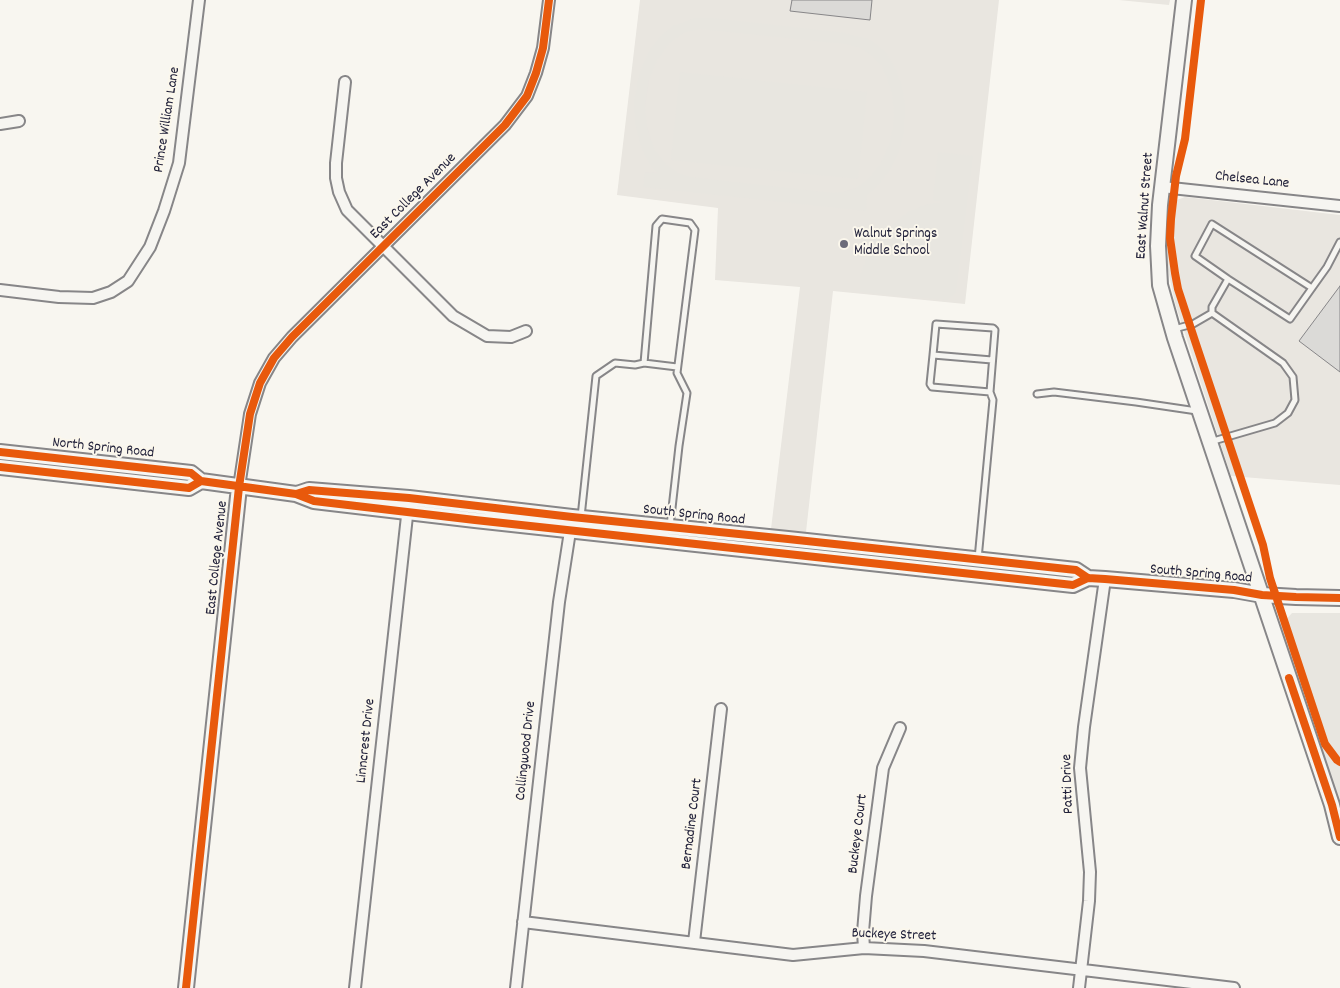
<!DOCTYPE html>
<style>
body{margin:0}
canvas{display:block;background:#f8f6f0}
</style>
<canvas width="1340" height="988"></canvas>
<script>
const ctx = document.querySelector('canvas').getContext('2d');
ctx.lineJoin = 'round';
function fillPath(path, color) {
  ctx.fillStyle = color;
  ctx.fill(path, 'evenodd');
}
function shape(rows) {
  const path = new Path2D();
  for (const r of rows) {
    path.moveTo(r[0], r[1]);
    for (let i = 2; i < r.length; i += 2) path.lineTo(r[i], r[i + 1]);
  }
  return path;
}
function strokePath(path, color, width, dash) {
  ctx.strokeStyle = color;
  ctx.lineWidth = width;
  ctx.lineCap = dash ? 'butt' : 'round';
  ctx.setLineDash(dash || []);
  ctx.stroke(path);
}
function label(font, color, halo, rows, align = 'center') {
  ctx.font = font + ' Dekko,sans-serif';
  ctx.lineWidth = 4;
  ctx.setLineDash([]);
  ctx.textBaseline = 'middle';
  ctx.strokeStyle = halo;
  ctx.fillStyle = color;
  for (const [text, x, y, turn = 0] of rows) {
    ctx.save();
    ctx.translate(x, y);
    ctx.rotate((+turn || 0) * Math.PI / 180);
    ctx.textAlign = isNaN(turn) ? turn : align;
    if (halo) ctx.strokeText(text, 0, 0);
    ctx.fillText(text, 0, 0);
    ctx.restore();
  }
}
fillPath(shape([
 [640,0,999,0,965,304,833,291,806,532,771,529,800,287,715,280,718,208,617,195],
 [1119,0,1170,0,1169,5],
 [1185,197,1340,215,1340,485,1231,476,1175,303,1167,265,1169,203]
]), '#e9e6e0');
fillPath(shape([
 [695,18,711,18,846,33,866,38,874,43,886,53,895,68,902,87,905,106,904,130,898,153,889,171,877,186,865,196,867,196,866,211,643,187,645,172,658,173,651,165,644,153,639,139,636,125,634,101,640,72,650,50,662,35,675,25],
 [700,29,845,44,859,47,873,56,882,66,887,77,892,94,894,111,893,128,889,145,880,165,872,175,865,182,856,188,843,192,833,193,690,177,678,173,666,165,655,151,651,140,647,127,645,106,649,80,657,60,669,43,683,33],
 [680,72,867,92,858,179,671,160],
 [938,152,973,156,956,292,946,300,860,292,860,276,868,255,877,237,910,211,928,204,945,202,933,200],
 [1292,613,1340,613,1340,819,1281,625]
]), '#e8e6e0');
const building = shape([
 [792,0,872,0,870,20,790,11,792,0],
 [1340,286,1340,372,1299,341,1340,286]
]);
fillPath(building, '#dbdad7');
strokePath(building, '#878688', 1);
const lane = shape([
 [1312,288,1212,224,1195,256,1228,279,1290,319,1312,288,1327,267,1340,242],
 [1212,313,1212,307,1228,279],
 [1174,329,1193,324,1212,313,1283,363,1293,377,1295,400,1288,413,1275,423,1210,442],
 [933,355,936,324,993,328,995,330,990,392,993,400,978,559],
 [644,363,677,367],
 [990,392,932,387,930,384,933,355,992,360],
 [1037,394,1054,392,1136,402,1197,411],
 [581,517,596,376,615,363,635,365,644,363,656,226,662,219,690,223,695,230,677,373,687,393,679,446,670,526]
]);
const street = shape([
 [345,82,336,163,336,178,339,192,347,210,453,316,487,336,511,337,526,331],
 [0,124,19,121],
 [1162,187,1340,206],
 [0,290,59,297,93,298,111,292,128,281,150,247,164,211,179,163,199,0],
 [239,487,250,414,260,383,274,358,292,337,505,125,527,96,536,73,543,48,549,0],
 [523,922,793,955,864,948,924,951,1234,988],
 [694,942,721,709],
 [864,948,863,932,866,896,883,768,900,728],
 [355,988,408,507],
 [516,988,559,602,571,525],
 [1079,988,1089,901,1090,872,1080,768,1084,727,1105,579]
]);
const secondary = shape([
 [1184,0,1160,205,1158,246,1160,285,1175,338,1332,805,1340,837],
 [0,452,191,473,201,481,296,494,314,501,475,520,1073,585,1088,578],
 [0,467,189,488,201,481],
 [297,494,309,490,409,498,572,517,788,539,1076,570,1088,578,1105,579,1234,590,1262,595,1296,597,1340,598],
 [186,988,239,487]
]);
strokePath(lane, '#878688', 9);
strokePath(street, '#878688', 14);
strokePath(secondary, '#878688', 18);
strokePath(lane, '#f6f5f1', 5);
strokePath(street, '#f6f5f1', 10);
strokePath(secondary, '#f6f5f1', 14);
strokePath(shape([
 [1201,0,1185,139,1176,176,1171,219,1170,238,1175,273,1178,289,1195,341,1263,545,1270,578,1325,744,1337,760,1340,762],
 [0,452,191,473,201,481,296,494,314,501,475,520,1073,585,1088,578],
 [0,467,189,488,201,481],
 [296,494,309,490,409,498,572,517,788,539,1076,570,1088,578,1105,579,1234,590,1262,595,1296,597,1340,598],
 [1289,678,1332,805,1340,837],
 [186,988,239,487,250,414,260,383,274,358,292,337,480,150,505,125,527,96,536,73,543,48,549,0]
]), '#e8590c', 8);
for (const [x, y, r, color] of [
 [844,244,5,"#6d6c7a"]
]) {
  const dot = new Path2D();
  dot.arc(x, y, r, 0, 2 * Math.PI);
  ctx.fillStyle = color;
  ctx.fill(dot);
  strokePath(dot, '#fbf7ec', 2);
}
label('15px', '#22223b', '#fbf7ec', [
 ["Prince William Lane",168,120,-81],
 ["Chelsea Lane",1252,181,6],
 ["East College Avenue",414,197,-45],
 ["East Walnut Street",1146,206,-86],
 ["North Spring Road",103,449,6],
 ["South Spring Road",694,516,6],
 ["East College Avenue",218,558,-84],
 ["South Spring Road",1201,575,5],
 ["Linncrest Drive",367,741,-84],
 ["Collingwood Drive",527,751,-84],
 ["Patti Drive",1069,784,-92],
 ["Bernadine Court",693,824,-83],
 ["Buckeye Court",859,834,-83],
 ["Buckeye Street",894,936,2]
]);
label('15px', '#22223b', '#fbf7ec', [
 ["Walnut Springs",854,235],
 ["Middle School",854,252]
], 'left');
</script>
